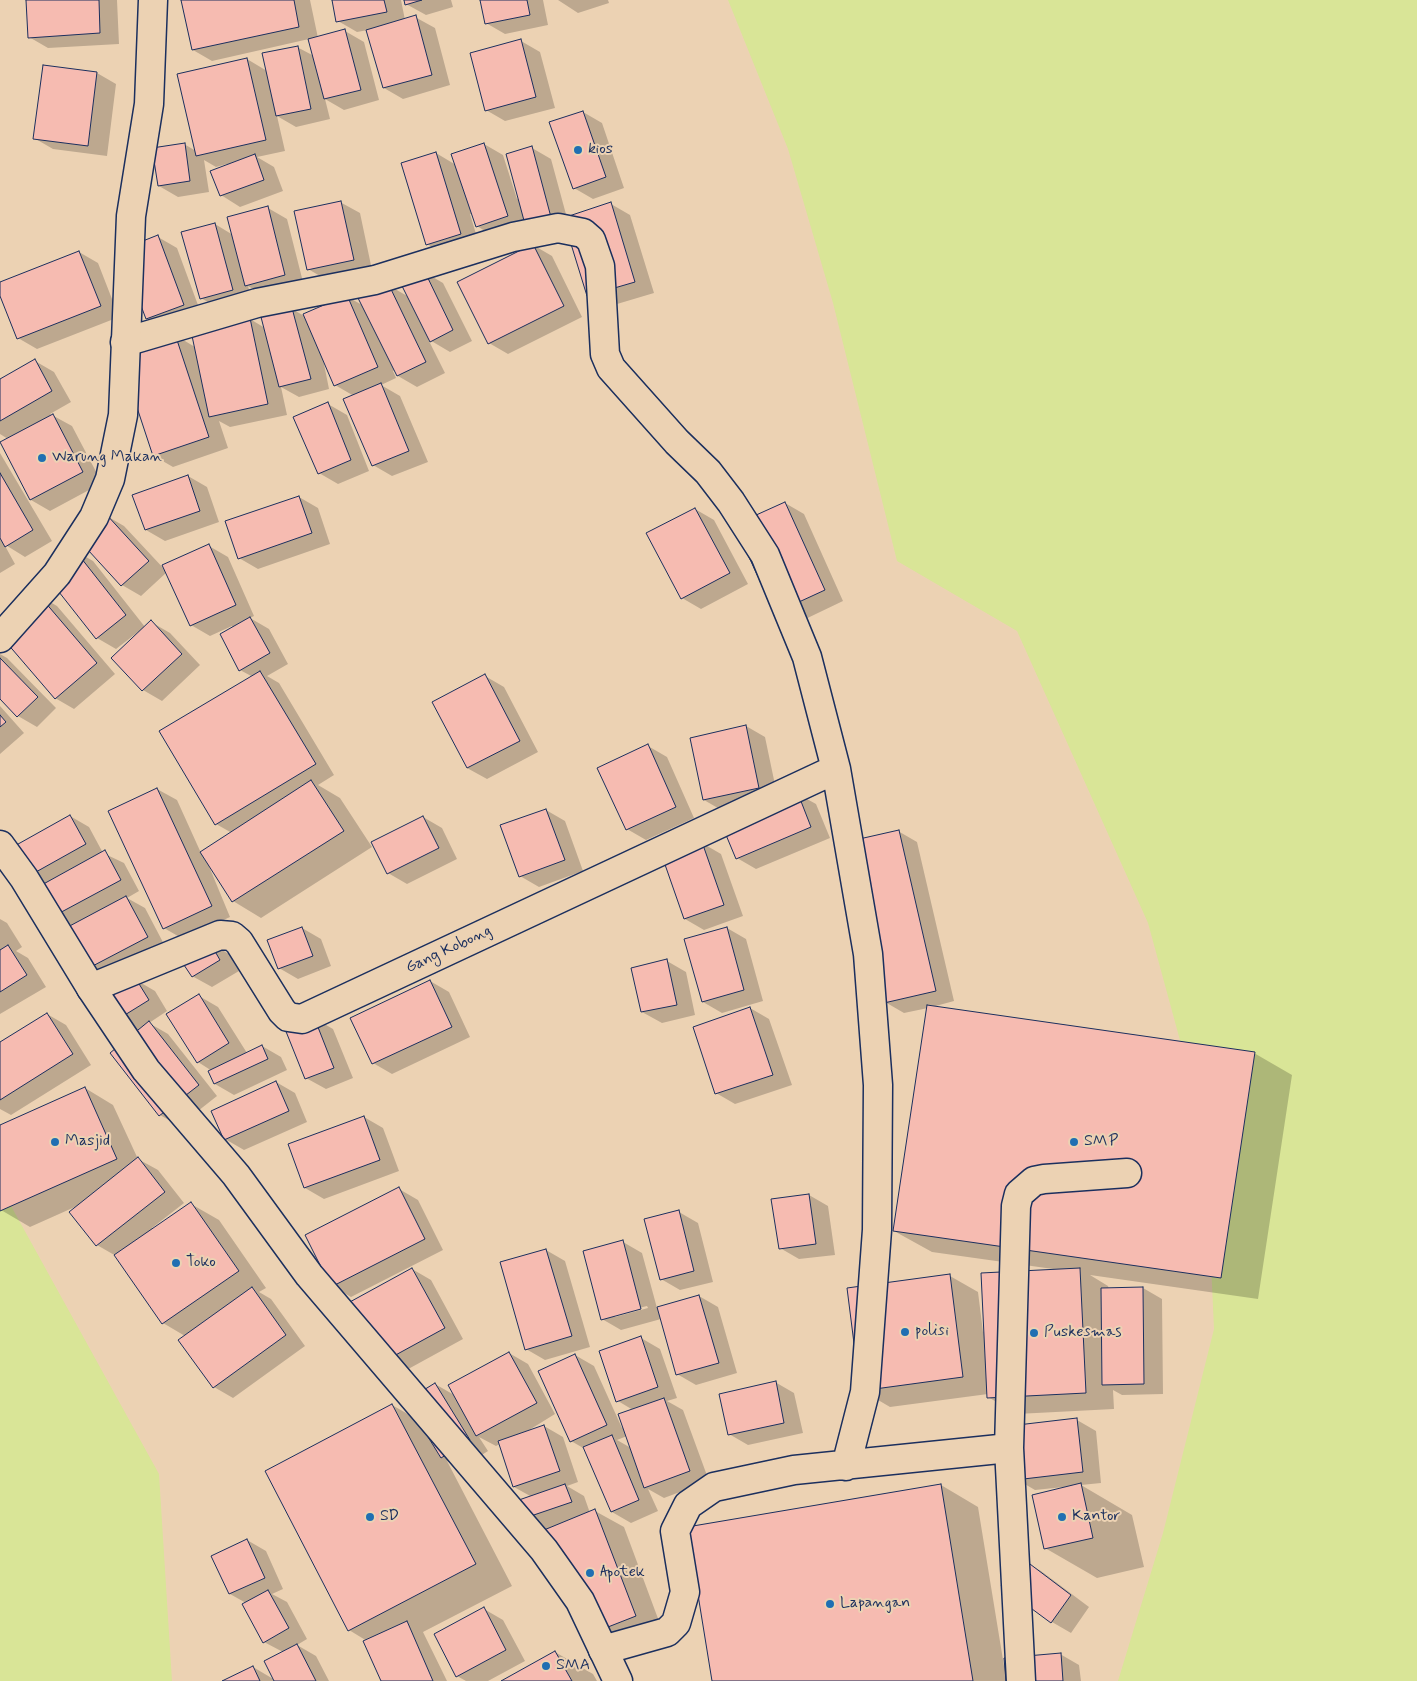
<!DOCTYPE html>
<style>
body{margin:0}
canvas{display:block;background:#ecd2b3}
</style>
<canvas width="1417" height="1681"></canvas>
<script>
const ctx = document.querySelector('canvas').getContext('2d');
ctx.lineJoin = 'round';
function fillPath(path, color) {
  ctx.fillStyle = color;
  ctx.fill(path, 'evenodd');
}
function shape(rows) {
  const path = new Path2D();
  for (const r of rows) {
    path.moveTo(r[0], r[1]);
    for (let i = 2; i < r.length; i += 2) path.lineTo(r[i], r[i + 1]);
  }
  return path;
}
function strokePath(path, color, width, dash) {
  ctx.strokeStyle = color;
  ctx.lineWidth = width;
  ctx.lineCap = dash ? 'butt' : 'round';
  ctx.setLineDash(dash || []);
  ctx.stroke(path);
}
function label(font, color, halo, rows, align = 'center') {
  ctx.font = font + ' Mynerve,sans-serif';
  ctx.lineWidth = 4;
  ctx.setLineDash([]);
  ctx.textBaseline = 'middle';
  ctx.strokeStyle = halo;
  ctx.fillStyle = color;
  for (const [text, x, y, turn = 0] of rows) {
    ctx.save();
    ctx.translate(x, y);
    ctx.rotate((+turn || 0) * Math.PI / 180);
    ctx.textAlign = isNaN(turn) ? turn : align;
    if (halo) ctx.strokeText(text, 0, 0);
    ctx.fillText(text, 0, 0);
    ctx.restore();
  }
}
fillPath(shape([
 [728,0,1417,0,1417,1681,1118,1681,1163,1533,1214,1329,1205,1132,1148,923,1017,631,897,561,833,303,788,149],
 [0,1186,159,1474,172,1681,0,1681]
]), '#d9e597');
fillPath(shape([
 [28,0,117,0,119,44,48,48,29,37],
 [182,0,310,0,318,38,345,31,364,42,379,100,344,110,325,99,330,119,296,127,277,116,285,151,257,157,274,167,283,191,240,207,221,195,227,164,216,167,204,160,209,192,178,197,159,186,184,144,196,151,247,59,267,71,297,47,314,56,309,39,212,61,193,50],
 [334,0,401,0,405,20,415,17,435,28,450,85,403,99,384,88,368,30,357,32,338,21],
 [405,0,451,0,453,7,426,15,406,4],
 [481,0,543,0,548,25,505,34,486,23],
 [558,0,608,0,609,3,578,13],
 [521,41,540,52,555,108,505,121,486,110],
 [44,66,97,73,116,84,107,156,53,149,34,138],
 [583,112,602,123,624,188,593,199,574,188],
 [484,144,503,155,517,199,519,198,532,148,551,159,567,218,611,204,630,215,654,293,607,307,569,232,496,238,477,226,472,214,470,214,479,244,446,255,427,244,436,153,456,165],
 [340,202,360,213,372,270,327,280,308,269],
 [268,208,287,219,304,286,265,296,248,286,252,301,220,309,201,298,215,224,233,235],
 [158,237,177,248,202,316,167,329,147,318],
 [533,245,552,256,582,317,508,354,489,343],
 [79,252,98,263,119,317,37,349,18,338,0,293,0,283],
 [424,272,443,283,472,341,450,352,428,339,445,373,417,387,398,376,395,370,393,371,396,378,381,385,400,396,428,462,392,476,373,465,354,396,335,385,322,354,329,389,299,397,281,387,287,415,230,427,219,421,228,448,173,467,154,456,175,335,195,347,250,319,265,328,292,309,306,317,346,296,364,306,388,285,409,297],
 [35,361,54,372,71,402,50,414,72,426,102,483,50,511,31,500,8,439,0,434,0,380],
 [328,404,347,415,369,471,338,484,319,473],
 [0,453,52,541,25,557,4,544,15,564,0,573],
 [188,476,207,487,219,522,165,541,146,530],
 [299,497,318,508,330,544,258,569,239,558],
 [785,503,804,514,843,601,795,624],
 [695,509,714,520,748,584,701,609,682,598,648,534],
 [105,515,124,526,166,571,209,546,228,557,254,616,250,618,269,629,288,664,267,676,279,683,334,775,318,785,340,798,372,847,261,918,233,901,206,859,230,917,183,939,164,928,110,812,157,789,177,800,201,853,232,833,216,824,253,677,240,670,232,626,210,636,191,625,167,572,141,596,122,585],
 [74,550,93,561,145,627,151,622,170,633,200,665,162,701,143,690,138,632,116,649,97,638],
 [38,595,57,606,115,674,74,709,55,698],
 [0,654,7,658,56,708,37,727,18,716,0,698],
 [485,676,504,687,538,752,487,779,467,768],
 [0,706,24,733,0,754],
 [746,726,765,737,778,799,723,811,704,800],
 [648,746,667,757,694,818,646,840,627,829],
 [796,793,816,804,830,838,756,869,737,858],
 [546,810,565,821,583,871,539,887,520,876],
 [70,816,89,827,103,853,124,863,139,891,127,898,145,908,166,948,105,980,86,969,72,926,55,916,28,876],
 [423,817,442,828,457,859,407,884,388,873],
 [898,831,917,842,954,1001,932,1007,1254,1053,1292,1075,1258,1299,1090,1275,1108,1286,1109,1289,1143,1288,1162,1299,1163,1394,1122,1395,1113,1390,1114,1409,1017,1414,988,1397,988,1394,890,1407,861,1390,950,1276,978,1292,983,1332,1053,1269,932,1252,894,1231,928,1008,904,1013,885,1002],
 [702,843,721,854,743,916,704,930,685,919],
 [0,919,7,923,22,947,16,951,28,958,46,987,0,1014],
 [302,928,321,939,331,966,298,979,279,968],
 [727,928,746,939,763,1001,722,1013,703,1002],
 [209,943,229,954,239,971,212,987,192,976],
 [667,961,686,972,695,1015,662,1023,642,1012],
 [136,980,155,991,167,1011,149,1023,168,1034,217,1096,179,1126,160,1115,136,1031,127,1037,107,1026],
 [430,981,449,992,470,1037,392,1074,373,1063],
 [199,996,218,1007,247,1053,262,1046,281,1057,287,1070,234,1095,215,1084,210,1072,212,1071,198,1062],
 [750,1008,769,1019,792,1085,735,1104,716,1093],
 [47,1014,66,1025,91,1065,11,1115,0,1109,0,1044],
 [314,1018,333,1029,353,1078,326,1089,306,1078],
 [276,1082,295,1093,307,1122,244,1150,225,1139],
 [85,1088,113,1105,138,1159,158,1170,184,1203,152,1228,153,1229,191,1204,219,1220,266,1288,259,1292,271,1299,305,1346,233,1398,214,1387,185,1336,163,1323,116,1256,97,1245,77,1206,30,1227,1,1210,0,1126],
 [364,1117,383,1128,399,1171,324,1199,305,1188],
 [399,1189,418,1200,443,1250,351,1297,332,1286],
 [809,1195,828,1206,835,1255,799,1259,780,1248],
 [679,1212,698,1223,713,1282,680,1290,661,1279],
 [623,1242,642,1253,657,1308,699,1296,718,1307,737,1373,696,1385,677,1374,661,1319,621,1330,602,1319],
 [647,1306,648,1308,615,1317,615,1314],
 [546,1250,565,1261,590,1347,545,1360,526,1349],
 [412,1269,431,1280,463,1339,401,1373,381,1362],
 [641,1338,660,1349,677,1398,667,1401,683,1410,709,1481,664,1498,648,1489,658,1511,631,1523,612,1512,585,1449,571,1441,575,1355,594,1366,622,1428,633,1410,618,1401],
 [627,1436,631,1448,617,1440],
 [509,1353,528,1364,555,1414,521,1435,544,1426,563,1437,578,1482,567,1486,584,1496,590,1513,595,1511,624,1527,663,1632,586,1635,545,1528,542,1529,523,1518,532,1497,514,1487,500,1444,496,1446,479,1437,488,1451,461,1468,447,1461,512,1586,423,1632,447,1681,382,1681,367,1641,349,1630,392,1405,420,1421,435,1384,456,1396],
 [775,1382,794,1393,803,1433,748,1445,729,1434],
 [1077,1420,1096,1431,1101,1483,1081,1485,1132,1515,1144,1567,1097,1578,1045,1548,1064,1487,1035,1490,1016,1479],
 [941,1485,978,1507,1004,1666,1060,1654,1079,1665,1081,1681,713,1681],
 [247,1540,266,1551,283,1589,272,1594,287,1602,307,1639,297,1645,316,1656,329,1681,225,1681,253,1667,275,1680,283,1652,264,1642,246,1603,230,1594],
 [1022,1560,1041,1571,1089,1607,1071,1633,1052,1622],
 [484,1609,503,1620,525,1661,488,1681,466,1681,457,1676],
 [555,1652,593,1674,597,1681,504,1681]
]), '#0003');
const building = shape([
 [26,0,99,0,100,33,28,38,26,0],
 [181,0,294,0,299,27,192,50,181,0],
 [332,0,384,0,387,12,336,22,332,0],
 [404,0,422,0,405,5,404,0],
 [480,0,527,0,530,15,485,24,480,0],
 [416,15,432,75,383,88,366,30,416,15],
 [345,29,361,90,324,99,308,39,345,29],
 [521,39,536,97,485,111,470,53,521,39],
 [298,46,311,109,276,116,262,53,298,46],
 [247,58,266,140,196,156,177,74,247,58],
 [43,65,97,72,88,146,33,139,43,65],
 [583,111,606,177,573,189,549,122,583,111],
 [185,143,190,181,158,186,152,148,185,143],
 [484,143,508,216,476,227,451,154,484,143],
 [532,146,552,221,526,228,506,154,532,146],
 [436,152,461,234,426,245,401,163,436,152],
 [255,154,264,180,220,196,210,171,255,154],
 [341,201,354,260,307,270,294,211,341,201],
 [611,202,635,282,587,296,563,218,611,202],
 [268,206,285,275,245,286,227,217,268,206],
 [215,223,233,290,200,299,181,232,215,223],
 [158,235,184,305,146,319,120,250,158,235],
 [533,244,564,306,488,344,457,282,533,244],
 [79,251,101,306,17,339,0,296,0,282,79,251],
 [424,270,453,330,430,342,400,282,424,270],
 [388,283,426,362,397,376,358,298,388,283],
 [347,295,378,367,334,386,303,314,347,295],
 [292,308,311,379,279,387,261,317,292,308],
 [250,318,268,404,209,417,191,331,250,318],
 [175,334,209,437,153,456,119,353,175,334],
 [35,359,52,391,0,421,0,379,35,359],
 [381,383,409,451,372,466,343,399,381,383],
 [328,402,351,460,318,474,293,417,328,402],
 [53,414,83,472,30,500,0,442,53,414],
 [0,473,33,530,5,547,0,538,0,473],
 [188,475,200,511,145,530,132,495,188,475],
 [299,496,312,533,238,559,225,521,299,496],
 [785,502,825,590,775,613,734,525,785,502],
 [695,508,730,573,681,599,646,533,695,508],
 [105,513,149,561,121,586,77,538,105,513],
 [209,544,236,605,190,626,162,565,209,544],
 [74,549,126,615,96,639,44,573,74,549],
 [38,594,97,663,55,699,0,635,38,594],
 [250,617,270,653,239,671,220,634,250,617],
 [151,620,182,654,142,691,111,658,151,620],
 [0,658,38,697,17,717,0,699,0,658],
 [260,671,316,764,215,825,159,731,260,671],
 [485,674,520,741,467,768,432,702,485,674],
 [0,715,6,722,0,727,0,715],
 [746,725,759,788,703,800,690,738,746,725],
 [648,744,676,807,626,830,597,768,648,744],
 [311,780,344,831,232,902,200,852,311,780],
 [157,788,212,906,163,929,108,811,157,788],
 [797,791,811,827,736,859,721,823,797,791],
 [546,809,565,860,519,877,500,825,546,809],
 [70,815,86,844,27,877,11,848,70,815],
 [423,816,439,848,387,874,371,842,423,816],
 [899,830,936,991,884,1003,846,842,899,830],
 [702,842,724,905,684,919,662,856,702,842],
 [105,850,121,880,54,916,38,887,105,850],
 [126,896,148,937,85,970,64,929,126,896],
 [302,927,313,956,278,969,267,940,302,927],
 [727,927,744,990,702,1002,684,939,727,927],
 [209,941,220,960,192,977,180,959,209,941],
 [8,945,27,975,0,992,0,950,8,945],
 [667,959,677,1005,641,1012,631,968,667,959],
 [136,979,149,1000,107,1026,93,1005,136,979],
 [430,980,452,1027,372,1064,350,1018,430,980],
 [199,994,229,1043,197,1063,166,1014,199,994],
 [927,1005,1255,1052,1221,1278,893,1231,927,1005],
 [750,1007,773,1075,715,1094,693,1027,750,1007],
 [47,1013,73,1054,0,1100,0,1042,47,1013],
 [314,1017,334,1068,305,1079,285,1029,314,1017],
 [149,1021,199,1085,159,1116,110,1053,149,1021],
 [262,1045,268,1059,214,1084,208,1071,262,1045],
 [276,1081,289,1111,224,1140,211,1111,276,1081],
 [85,1087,117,1159,0,1211,0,1125,85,1087],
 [364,1116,380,1160,304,1188,288,1144,364,1116],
 [138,1157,165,1192,96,1246,69,1212,138,1157],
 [399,1187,425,1239,331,1287,305,1235,399,1187],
 [809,1194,816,1244,779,1249,771,1199,809,1194],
 [191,1202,239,1271,162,1324,114,1255,191,1202],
 [679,1210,694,1271,660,1280,644,1219,679,1210],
 [623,1240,641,1309,601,1320,583,1251,623,1240],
 [546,1249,572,1336,525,1350,500,1262,546,1249],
 [412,1268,445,1328,381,1363,348,1303,412,1268],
 [1080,1268,1086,1393,987,1398,981,1273,1080,1268],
 [950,1274,963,1377,860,1391,847,1288,950,1274],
 [252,1287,286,1335,213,1388,178,1340,252,1287],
 [1143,1287,1144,1384,1102,1385,1101,1288,1143,1287],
 [699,1295,719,1363,676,1375,657,1307,699,1295],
 [641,1336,658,1387,616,1402,599,1351,641,1336],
 [509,1352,537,1403,476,1436,448,1385,509,1352],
 [575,1354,607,1425,570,1442,538,1371,575,1354],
 [776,1381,784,1423,728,1435,719,1394,776,1381],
 [435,1383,470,1440,441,1458,406,1401,435,1383],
 [664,1398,690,1471,644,1488,618,1414,664,1398],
 [392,1404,476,1564,348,1631,265,1471,392,1404],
 [1077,1418,1083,1472,1015,1480,1009,1426,1077,1418],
 [544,1425,560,1471,513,1487,498,1441,544,1425],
 [612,1435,639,1500,611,1512,583,1447,612,1435],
 [1081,1483,1093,1538,1044,1549,1032,1495,1081,1483],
 [565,1484,572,1502,522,1519,516,1501,565,1484],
 [941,1484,973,1681,712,1681,687,1527,941,1484],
 [595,1509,636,1616,585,1636,544,1530,595,1509],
 [247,1539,265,1578,229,1594,211,1556,247,1539],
 [1022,1558,1071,1595,1051,1623,1001,1586,1022,1558],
 [268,1590,289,1628,263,1643,242,1604,268,1590],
 [484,1607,506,1650,456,1677,434,1634,484,1607],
 [407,1621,433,1681,381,1681,363,1641,407,1621],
 [297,1644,316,1681,274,1681,264,1661,297,1644],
 [555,1651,572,1681,501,1681,555,1651],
 [1061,1653,1063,1681,1006,1681,1004,1658,1061,1653],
 [253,1666,260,1681,222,1681,253,1666]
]);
fillPath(building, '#f6bbb1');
strokePath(building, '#1b2f5e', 1);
const minor = shape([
 [125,342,257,303,375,280,513,237,558,228,583,233,591,240,600,266,605,354,611,368,677,442,708,472,731,502,765,555,807,657,836,769,868,954,878,1085,877,1230,865,1392,846,1466],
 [91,988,220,935,232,936,239,942,282,1011,288,1017,302,1019,836,769],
 [603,1650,667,1632,676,1623,685,1592,675,1531,688,1505,714,1487,794,1470,1009,1448],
 [1021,1681,1009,1448,1016,1206,1019,1194,1034,1181,1044,1179,1127,1173]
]);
const tertiary = shape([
 [0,638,57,574,94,517,110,479,123,415,131,216,149,104,153,0],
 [0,845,24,878,91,988,146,1070,236,1175,309,1275,544,1550,580,1601,618,1681]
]);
strokePath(minor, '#1b2f5e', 31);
strokePath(tertiary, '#1b2f5e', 31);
strokePath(minor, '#ecd2b3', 28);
strokePath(tertiary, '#ecd2b3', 28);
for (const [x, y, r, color] of [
 [578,150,5,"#1f6fb2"],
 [42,458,5,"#1f6fb2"],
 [55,1142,5,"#1f6fb2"],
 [1074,1142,5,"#1f6fb2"],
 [176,1263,5,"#1f6fb2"],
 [905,1332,5,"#1f6fb2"],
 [1034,1333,5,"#1f6fb2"],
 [370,1517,5,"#1f6fb2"],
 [1062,1517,5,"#1f6fb2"],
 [590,1573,5,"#1f6fb2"],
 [830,1604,5,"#1f6fb2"],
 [546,1666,5,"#1f6fb2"]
]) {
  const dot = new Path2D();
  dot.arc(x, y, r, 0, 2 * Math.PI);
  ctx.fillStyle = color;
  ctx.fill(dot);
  strokePath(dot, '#ecd2b3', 2);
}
label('16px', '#1b2f5e', '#ecd2b3', [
 ["kios",588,150],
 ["Warung Makan",52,458],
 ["Masjid",65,1142],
 ["SMP",1084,1142],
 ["Toko",186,1263],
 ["polisi",915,1332],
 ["Puskesmas",1044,1333],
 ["SD",380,1517],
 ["Kantor",1072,1517],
 ["Apotek",600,1573],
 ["Lapangan",840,1604],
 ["SMA",556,1666]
], 'left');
label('16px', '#1b2f5e', '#ecd2b3', [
 ["Gang Kobong",449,950,-25]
]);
</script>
